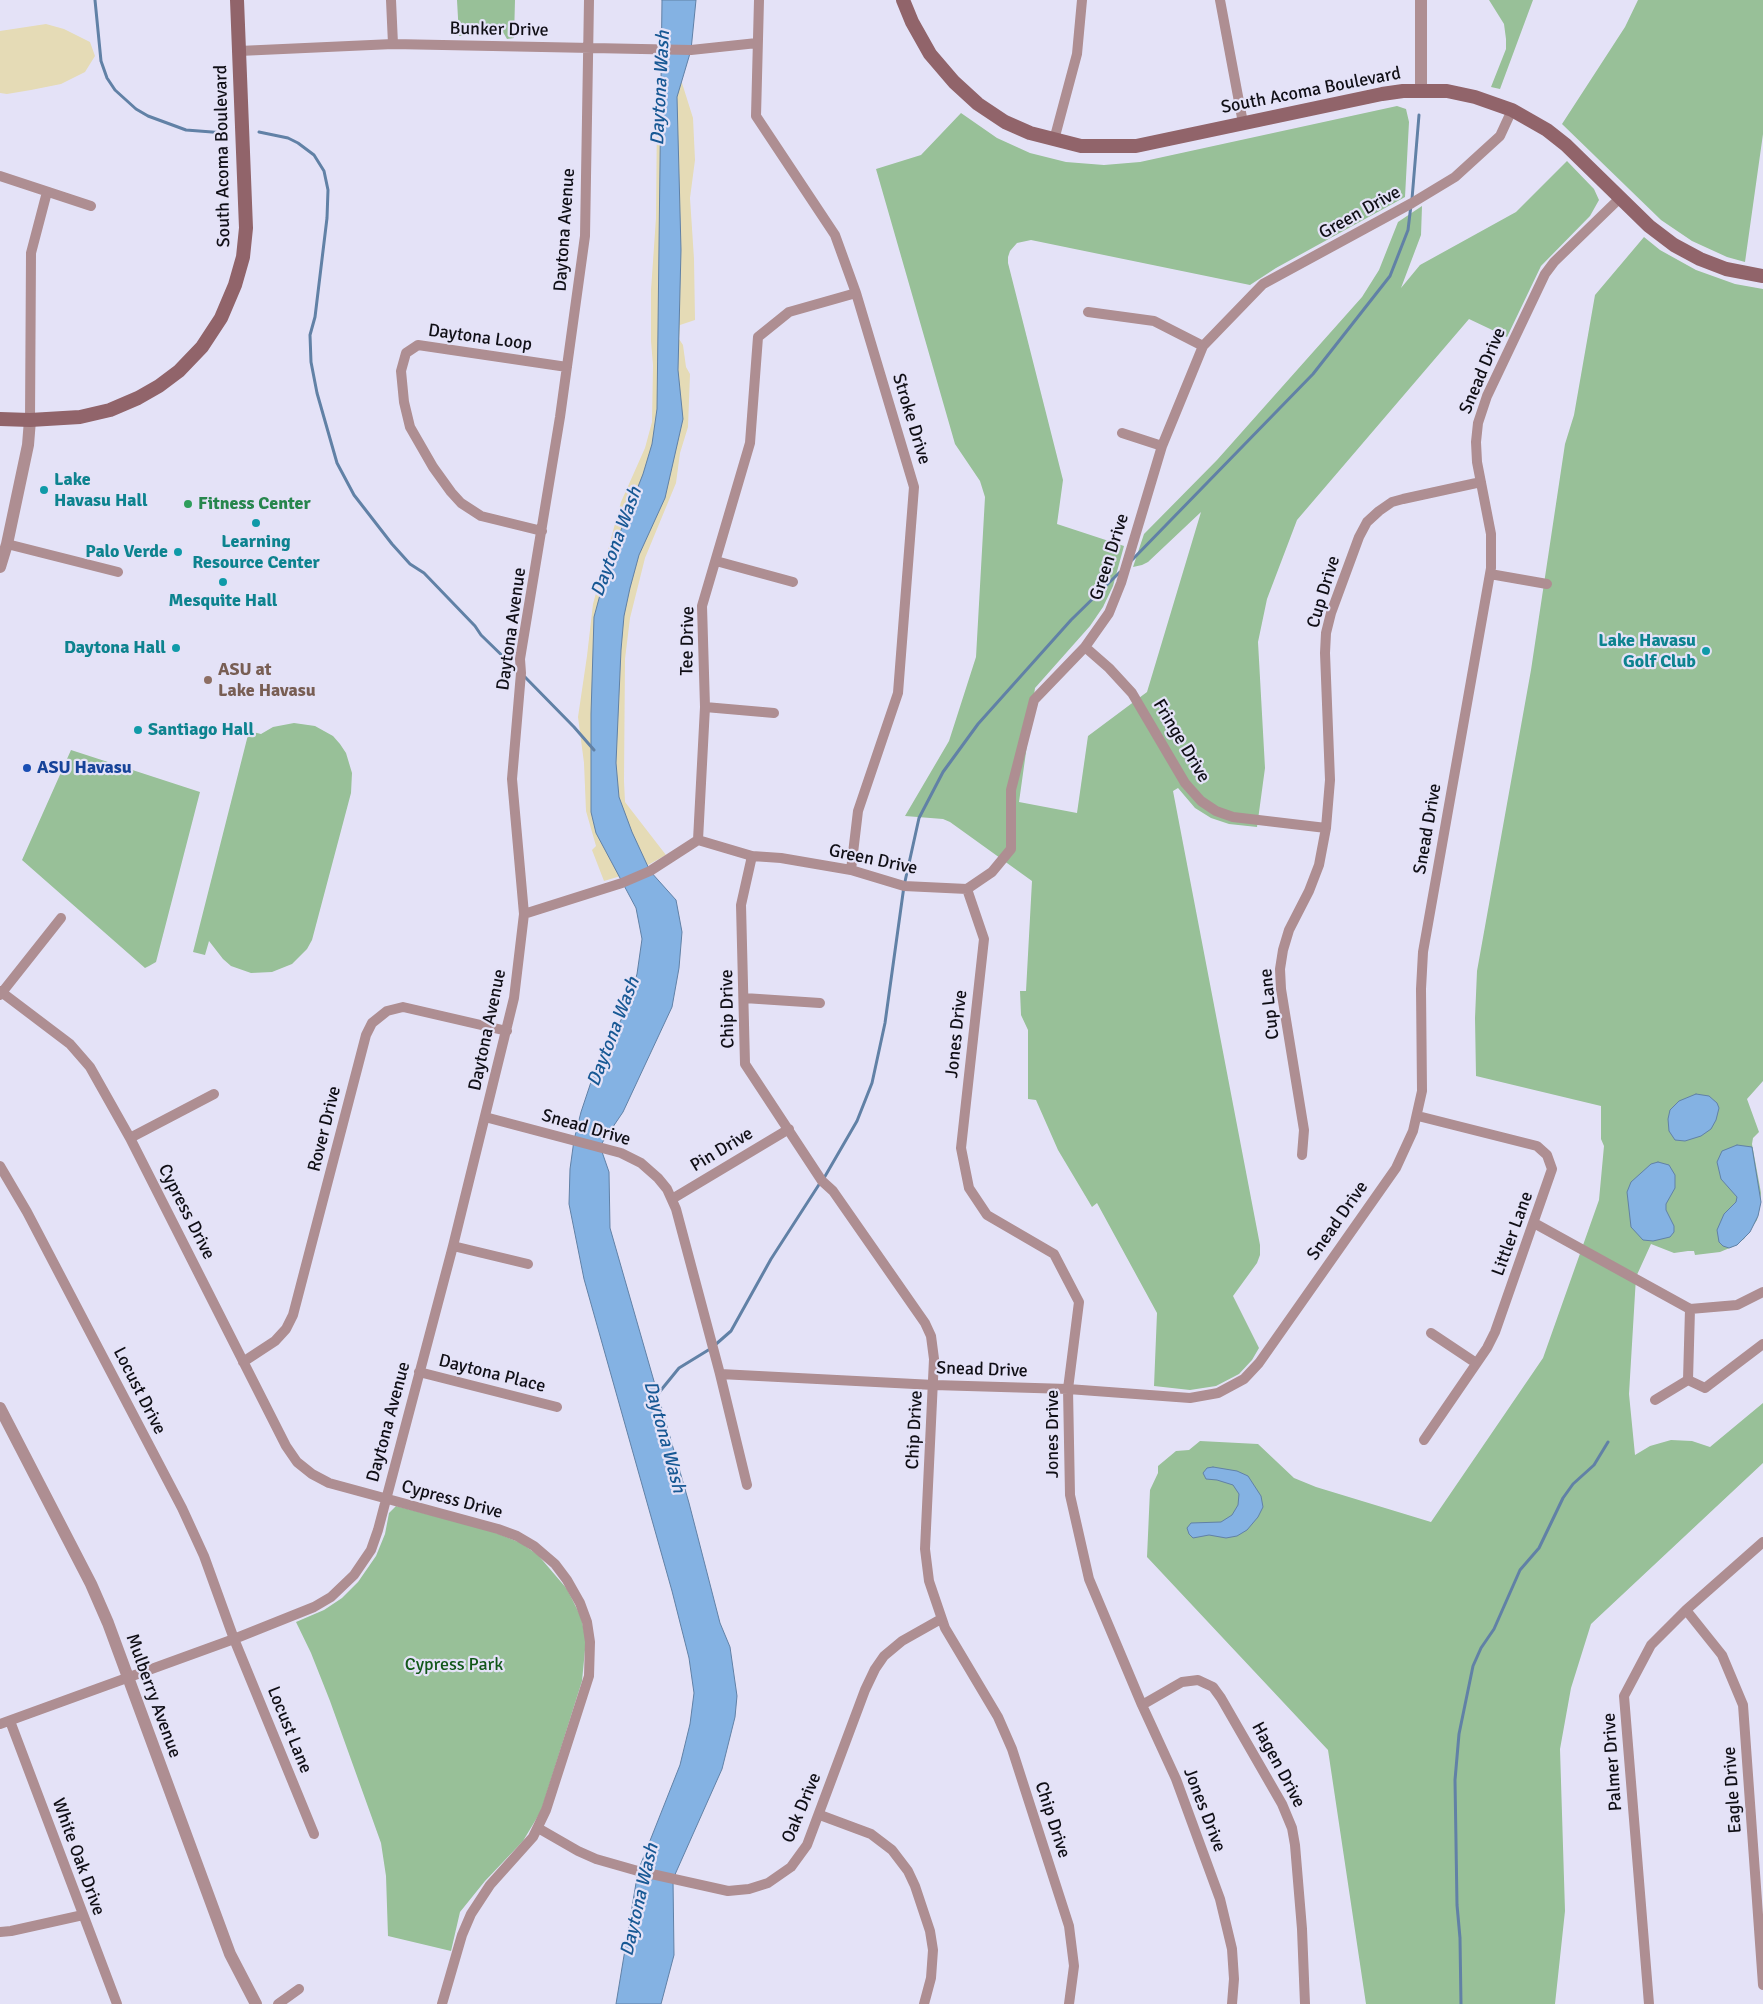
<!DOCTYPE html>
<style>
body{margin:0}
canvas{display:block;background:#e4e2f7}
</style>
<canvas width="1763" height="2004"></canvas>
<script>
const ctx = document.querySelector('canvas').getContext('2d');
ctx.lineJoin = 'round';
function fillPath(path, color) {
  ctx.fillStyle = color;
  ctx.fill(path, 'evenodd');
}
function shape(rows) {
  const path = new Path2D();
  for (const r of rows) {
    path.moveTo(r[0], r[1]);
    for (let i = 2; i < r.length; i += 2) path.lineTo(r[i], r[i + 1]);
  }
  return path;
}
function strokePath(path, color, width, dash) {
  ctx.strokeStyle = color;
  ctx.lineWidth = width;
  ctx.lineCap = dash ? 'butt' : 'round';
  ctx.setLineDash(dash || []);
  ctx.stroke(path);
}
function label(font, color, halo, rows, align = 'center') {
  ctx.font = font + ' Signika,sans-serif';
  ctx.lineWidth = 4.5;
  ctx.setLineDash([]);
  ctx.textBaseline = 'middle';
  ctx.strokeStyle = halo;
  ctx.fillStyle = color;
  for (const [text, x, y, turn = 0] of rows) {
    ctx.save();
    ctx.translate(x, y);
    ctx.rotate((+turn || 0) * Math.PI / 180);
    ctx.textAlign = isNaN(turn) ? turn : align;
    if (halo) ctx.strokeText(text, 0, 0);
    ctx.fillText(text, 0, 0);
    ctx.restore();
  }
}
fillPath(shape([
 [457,0,515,0,514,38,507,39,500,27,469,27,473,36,459,36],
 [1533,0,1500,89,1491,87,1506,49,1506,39,1504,24,1489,0],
 [1638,0,1763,0,1763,134,1745,262,1727,257,1692,241,1661,220,1562,124,1625,27],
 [1397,106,1406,109,1409,122,1405,197,1276,268,1250,285,1031,240,1017,243,1010,251,1008,257,1008,263,1063,480,1057,524,1124,546,1113,586,1103,607,1090,626,1035,688,1019,802,1077,813,1088,736,1147,692,1201,512,1148,562,1142,565,1133,567,1144,534,1217,460,1362,297,1379,270,1398,222,1422,206,1421,235,1401,288,1420,265,1516,212,1567,161,1594,189,1599,200,1590,216,1541,266,1507,337,1469,319,1297,520,1267,599,1258,642,1265,768,1257,827,1229,824,1211,818,1195,808,1178,788,1173,791,1260,1245,1260,1255,1257,1263,1233,1296,1259,1348,1252,1360,1239,1374,1216,1386,1190,1390,1154,1386,1157,1313,1097,1203,1092,1207,1058,1150,1036,1100,1028,1099,1028,1030,1021,1015,1020,991,1026,991,1032,881,950,822,943,819,905,816,949,741,976,657,985,497,980,481,955,444,876,169,921,155,961,113,997,138,1030,153,1066,162,1104,165,1140,162],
 [1644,237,1660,250,1696,270,1735,284,1763,289,1763,1081,1747,1099,1759,1132,1753,1138,1752,1144,1761,1193,1760,1206,1757,1220,1744,1239,1732,1247,1720,1252,1695,1255,1694,1251,1688,1251,1674,1253,1651,1244,1636,1277,1629,1394,1635,1455,1650,1446,1671,1440,1692,1441,1710,1447,1763,1403,1763,1463,1591,1624,1571,1688,1560,1749,1565,1911,1555,2004,1366,2004,1328,1750,1147,1557,1150,1490,1158,1473,1158,1466,1176,1451,1189,1450,1200,1441,1258,1444,1294,1478,1316,1487,1431,1522,1543,1358,1599,1200,1604,1146,1601,1139,1601,1106,1476,1076,1475,1018,1477,971,1531,670,1565,444,1574,415,1595,295],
 [294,723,315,726,333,736,340,744,346,753,352,773,351,793,312,940,307,949,292,964,272,972,251,973,231,966,223,959,209,941,205,955,193,952,249,731,261,734,273,727],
 [71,750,200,792,156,962,149,966,145,968,22,860],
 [396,1506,491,1531,521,1543,538,1555,567,1589,581,1617,585,1636,585,1650,582,1681,541,1811,523,1841,485,1881,460,1912,451,1951,388,1936,386,1876,381,1843,330,1701,311,1653,296,1622,324,1610,342,1598,358,1582,376,1556,385,1534,389,1513]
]), '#98c098');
fillPath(shape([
 [46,24,64,29,90,42,95,56,85,72,61,84,31,90,7,94,0,93,0,31],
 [671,83,682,83,693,118,695,160,690,198,694,259,695,320,680,325,679,339,683,345,686,367,690,374,688,427,680,453,676,483,645,558,630,618,625,659,624,781,625,802,666,855,637,871,604,881,592,850,596,846,586,811,584,763,578,717,587,656,593,604,621,502,645,448,652,422,653,365,651,341,651,290,656,218,657,109,658,100,667,105]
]), '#e5dbb6');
const water = shape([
 [662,0,696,0,691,50,677,97,681,250,678,370,683,419,665,498,639,555,630,588,624,616,621,650,616,763,619,797,632,832,650,871,676,900,682,932,679,968,672,1007,623,1112,600,1146,609,1172,610,1228,689,1503,720,1623,730,1647,737,1696,735,1717,722,1769,673,1879,674,1955,661,2004,616,2004,638,1871,680,1765,690,1724,694,1693,689,1658,672,1591,584,1279,569,1204,570,1169,574,1140,581,1112,594,1073,626,1010,637,974,642,939,636,908,596,833,591,812,591,714,594,617,610,558,643,474,652,444,657,409,662,0],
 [1696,1094,1709,1096,1717,1103,1719,1108,1716,1120,1711,1129,1701,1136,1685,1141,1675,1140,1669,1131,1668,1119,1670,1110,1679,1101,1696,1094],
 [1737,1145,1752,1147,1761,1202,1758,1216,1750,1232,1737,1245,1729,1248,1723,1246,1719,1242,1717,1230,1724,1214,1736,1202,1737,1197,1721,1179,1717,1162,1722,1151,1737,1145],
 [1658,1162,1669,1165,1675,1175,1675,1188,1666,1204,1666,1210,1674,1226,1674,1232,1670,1237,1653,1241,1643,1240,1631,1227,1627,1192,1631,1182,1651,1164,1658,1162],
 [1213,1467,1237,1471,1248,1476,1261,1496,1263,1507,1258,1517,1247,1530,1237,1536,1226,1538,1209,1535,1193,1538,1189,1534,1187,1528,1191,1523,1221,1522,1232,1515,1238,1505,1239,1494,1233,1485,1217,1480,1206,1479,1203,1473,1207,1468,1213,1467]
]);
fillPath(water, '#84b2e3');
strokePath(water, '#6181a6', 1);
strokePath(shape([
 [95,0,101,61,107,78,115,90,136,109,148,116,186,130,225,133],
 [259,132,288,138,298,143,314,155,324,171,328,190,327,218,315,317,310,335,311,362,317,393,337,463,354,495,392,544,410,564,424,573,475,626,481,635,518,671],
 [1412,199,1419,115],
 [1132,560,1313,374,1390,276,1408,230,1411,205],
 [523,675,574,727,594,750],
 [824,1178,857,1121,872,1083,885,1023,904,886,919,818,943,772,978,724,1071,620,1120,572],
 [715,1345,731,1331,771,1259,820,1183],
 [657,1395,679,1368,710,1349],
 [1461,2004,1460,1938,1457,1905,1455,1780,1459,1734,1473,1666,1481,1648,1494,1629,1520,1570,1539,1548,1563,1498,1573,1484,1594,1465,1608,1442]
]), '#6181a6', 3);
strokePath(shape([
 [391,0,393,44],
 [759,0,756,116,835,235,856,293,914,487,898,693,858,811,851,870],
 [1220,0,1243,123],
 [239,51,393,44,691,50,757,43],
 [1054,140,1077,54,1082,0],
 [0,176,91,206],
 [1088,312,1154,321,1203,346],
 [30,420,31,253,47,192],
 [1122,433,1162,446],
 [542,531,481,516,461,503,451,492,433,467,410,427,404,402,401,371,406,353,418,345,567,367],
 [7,544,118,572],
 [716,561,793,582],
 [1490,574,1547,584],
 [1085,647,1109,668,1132,693,1185,783,1201,801,1216,811,1233,817,1326,828],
 [705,707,774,713],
 [698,840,752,856,781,858,851,870,904,886,967,889,992,872,1011,849,1011,790,1034,700,1085,647,1109,613,1121,583,1162,446,1203,346,1263,284,1412,203,1455,177,1500,136,1512,110],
 [698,840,705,707,702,606,750,443,758,337,789,312,856,293],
 [752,856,741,905,745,1064,822,1181,833,1191,925,1323,931,1336,934,1359,925,1549,929,1581,945,1628,998,1717,1012,1749,1069,1926,1074,1966,1069,2004],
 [967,889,984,939,961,1148,969,1188,987,1215,1054,1254,1079,1302,1068,1389,1070,1495,1089,1579,1142,1705,1176,1779,1220,1899,1232,1949,1234,1979,1232,2004],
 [524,914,622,883,650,871,698,840],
 [0,991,70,1044,90,1067,130,1138,286,1446,297,1462,312,1474,329,1483,498,1529,517,1536,534,1546,555,1564,567,1580,580,1603,587,1622,590,1642,589,1676,546,1810,533,1837,490,1885,471,1914,462,1935,442,2004],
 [0,995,61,918],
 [744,998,820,1003],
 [1418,1116,1537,1146,1547,1155,1552,1169,1495,1332,1487,1348,1424,1440],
 [485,1117,621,1153,641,1163,658,1178,667,1189,676,1209,720,1374,934,1385,1068,1389,1190,1398,1218,1393,1244,1379,1259,1363,1396,1168,1413,1131,1422,1091,1421,989,1423,952,1491,568,1491,534,1477,462,1476,442,1478,423,1487,396,1545,274,1554,262,1620,198],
 [130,1138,214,1094],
 [1302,1155,1304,1130,1281,989,1280,969,1283,950,1289,930,1309,891,1319,865,1326,828,1330,780,1325,653,1326,633,1331,613,1359,537,1367,522,1379,511,1392,502,1403,499,1481,482],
 [0,1166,27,1212,182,1508,204,1556,234,1639,314,1834],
 [672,1199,789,1129],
 [1534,1223,1690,1309,1737,1305,1763,1292],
 [453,1246,528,1264],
 [1431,1333,1476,1363],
 [243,1362,275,1341,286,1329,293,1315,366,1035,372,1023,387,1011,403,1007,507,1031],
 [419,1372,557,1407],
 [720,1374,747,1485],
 [1688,1380,1705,1388,1763,1344],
 [1688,1380,1690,1309],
 [1655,1400,1688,1380],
 [1686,1610,1722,1655,1743,1705,1763,1985],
 [1142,1705,1182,1682,1198,1680,1213,1687,1221,1698,1282,1804,1292,1828,1295,1845,1302,1929,1305,2004],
 [10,1721,117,2004],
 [0,1724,234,1639,314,1607,331,1597,354,1575,371,1550,378,1530,453,1246,514,998,524,914,512,779,521,673,520,659,560,417,585,236,589,0],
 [820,1815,871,1834,892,1850,908,1871,915,1886,930,1931,933,1950,931,1978,924,2004],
 [538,1828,578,1851,596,1859,638,1871,728,1891,749,1889,768,1883,791,1867,807,1845,865,1690,875,1669,884,1656,902,1641,941,1619],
 [0,1932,11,1931,83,1915],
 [278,2004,299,1989],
 [1649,2004,1624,1696,1651,1645,1686,1610,1763,1542]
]), '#ae8e92', 10);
strokePath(shape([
 [1421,91,1421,0],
 [0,567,7,544,28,445,30,420],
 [0,1408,91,1584,108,1623,230,1954,256,2004]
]), '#ae8e92', 12);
strokePath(shape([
 [903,0,912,22,930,54,954,82,978,104,1005,122,1030,133,1081,146,1136,146,1382,94,1403,91,1447,91,1475,97,1512,110,1547,130,1566,145,1649,226,1674,245,1700,259,1726,269,1763,276],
 [0,419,30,420,80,417,110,410,138,398,159,386,179,371,202,347,221,318,235,285,243,257,246,228,237,0]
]), '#91646a', 14);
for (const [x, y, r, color] of [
 [44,490,5,"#0f9aa8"],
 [188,504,5,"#2e9e5b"],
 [256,523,5,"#0f9aa8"],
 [178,552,5,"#0f9aa8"],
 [223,582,5,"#0f9aa8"],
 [176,648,5,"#0f9aa8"],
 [1706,651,5,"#0f9aa8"],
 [208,680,5,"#8d6e63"],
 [138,730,5,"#0f9aa8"],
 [27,768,5,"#1a4fb4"]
]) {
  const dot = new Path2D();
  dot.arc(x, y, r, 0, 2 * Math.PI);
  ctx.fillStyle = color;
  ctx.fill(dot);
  strokePath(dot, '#e4e2f7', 2);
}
label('18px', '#100f16', '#e4e2f7', [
 ["Bunker Drive",499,30,1],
 ["South Acoma Boulevard",1311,91,-11],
 ["South Acoma Boulevard",223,156,-91],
 ["Green Drive",1360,213,-29],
 ["Daytona Avenue",565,230,-86],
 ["Daytona Loop",480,338,8],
 ["Snead Drive",1483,371,-67],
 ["Stroke Drive",911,419,73],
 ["Green Drive",1110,557,-72],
 ["Cup Drive",1324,592,-73],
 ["Daytona Avenue",512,629,-82],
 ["Tee Drive",688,641,-89],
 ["Fringe Drive",1181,741,59],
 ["Snead Drive",1428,829,-80],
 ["Green Drive",873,860,12],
 ["Cup Lane",1270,1004,-96],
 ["Chip Drive",728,1009,-91],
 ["Daytona Avenue",488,1030,-78],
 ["Jones Drive",957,1034,-84],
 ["Snead Drive",586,1128,16],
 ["Rover Drive",325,1129,-76],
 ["Pin Drive",722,1150,-31],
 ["Cypress Drive",186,1212,63],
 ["Snead Drive",1338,1221,-55],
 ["Littler Lane",1513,1234,-70],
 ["Snead Drive",982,1370,2],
 ["Daytona Place",492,1374,14],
 ["Locust Drive",139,1391,63],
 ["Daytona Avenue",389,1422,-75],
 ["Chip Drive",915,1430,-87],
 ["Jones Drive",1053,1434,-90],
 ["Cypress Drive",452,1500,15],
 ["Mulberry Avenue",153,1696,70],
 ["Locust Lane",289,1730,68],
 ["Palmer Drive",1613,1762,-94],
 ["Hagen Drive",1278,1765,62],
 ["Eagle Drive",1733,1790,-94],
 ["Oak Drive",802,1808,-67],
 ["Jones Drive",1204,1810,69],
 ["Chip Drive",1052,1820,72],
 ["White Oak Drive",78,1857,70]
]);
label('bold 18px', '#0d838f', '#e4e2f7', [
 ["Lake",54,480,"left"],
 ["Havasu Hall",54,501,"left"],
 ["Learning",256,542,"center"],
 ["Resource Center",256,563,"center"],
 ["Palo Verde",168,552],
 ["Mesquite Hall",223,601,"center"],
 ["Lake Havasu",1696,641],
 ["Golf Club",1696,662],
 ["Daytona Hall",166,648],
 ["Santiago Hall",148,730,"left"]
], 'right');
label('bold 18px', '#27864d', '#e4e2f7', [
 ["Fitness Center",198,504]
], 'left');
label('bold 18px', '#785e54', '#e4e2f7', [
 ["ASU at",218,670],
 ["Lake Havasu",218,691]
], 'left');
label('bold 18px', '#164399', '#e4e2f7', [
 ["ASU Havasu",37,768]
], 'left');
label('18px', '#115719', '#e4e2f7', [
 ["Cypress Park",454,1665]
]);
label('italic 19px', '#175894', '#e4e2f7', [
 ["Daytona Wash",661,88,-87],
 ["Daytona Wash",617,542,-70],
 ["Daytona Wash",614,1032,-69],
 ["Daytona Wash",664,1437,75],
 ["Daytona Wash",640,1900,-77]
]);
</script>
